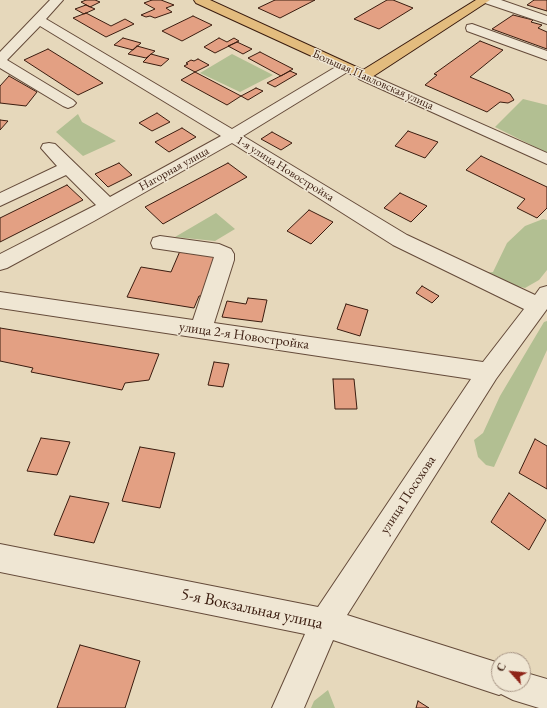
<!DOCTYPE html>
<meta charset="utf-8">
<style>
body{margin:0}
#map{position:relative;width:547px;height:708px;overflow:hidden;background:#e6d8bb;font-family:"EB Garamond",serif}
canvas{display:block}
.north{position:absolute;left:491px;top:652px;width:40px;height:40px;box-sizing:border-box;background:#efe6d3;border:1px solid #a79585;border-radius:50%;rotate:297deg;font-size:11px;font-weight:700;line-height:16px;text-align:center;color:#3a1c0f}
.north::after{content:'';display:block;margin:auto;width:14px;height:18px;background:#8f2418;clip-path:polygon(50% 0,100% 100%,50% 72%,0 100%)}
</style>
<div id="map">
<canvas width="547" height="708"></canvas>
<div class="north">С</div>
</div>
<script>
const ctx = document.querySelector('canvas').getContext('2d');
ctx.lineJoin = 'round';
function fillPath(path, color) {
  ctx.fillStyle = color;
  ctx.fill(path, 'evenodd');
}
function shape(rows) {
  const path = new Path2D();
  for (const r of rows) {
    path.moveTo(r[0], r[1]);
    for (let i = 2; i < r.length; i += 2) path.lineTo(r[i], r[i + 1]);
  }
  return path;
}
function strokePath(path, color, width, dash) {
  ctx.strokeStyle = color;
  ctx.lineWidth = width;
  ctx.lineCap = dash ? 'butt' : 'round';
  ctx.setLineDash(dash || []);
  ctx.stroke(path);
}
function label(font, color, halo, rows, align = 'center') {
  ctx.font = font + ' "EB Garamond",serif';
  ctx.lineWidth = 3;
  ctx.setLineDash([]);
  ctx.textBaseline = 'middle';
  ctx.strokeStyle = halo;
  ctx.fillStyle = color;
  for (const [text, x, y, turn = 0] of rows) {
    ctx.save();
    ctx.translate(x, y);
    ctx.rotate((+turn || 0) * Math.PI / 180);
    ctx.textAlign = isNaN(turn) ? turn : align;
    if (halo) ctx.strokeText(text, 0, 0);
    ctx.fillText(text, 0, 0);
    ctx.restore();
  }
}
fillPath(shape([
 [232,54,273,75,240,92,200,73],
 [523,99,547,105,547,153,495,127],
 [78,114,82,122,116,141,83,156,56,132],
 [216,213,235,229,215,241,175,237],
 [543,219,547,220,547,270,539,280,525,288,508,284,484,273,493,272,507,243,525,226],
 [547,321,547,350,494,467,486,465,478,457,474,440,483,433,500,396,544,322],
 [328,690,335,708,311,708,314,701]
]), '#b2bf92');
const building = shape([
 [86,0,95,0,100,2,90,7,81,2,86,0],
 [152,0,161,0,174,5,166,8,172,12,155,18,150,16,146,17,141,15,155,9,144,3,152,0],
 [275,0,315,0,280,18,258,8,275,0],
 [387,0,393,0,413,8,379,29,354,19,387,0],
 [534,0,547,0,547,11,527,5,534,0],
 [86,5,95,9,84,14,75,9,86,5],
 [86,13,111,26,125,19,134,24,106,37,73,18,86,13],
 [513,15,533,20,531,22,542,25,538,28,547,32,547,49,492,29,513,15],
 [193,16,212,25,182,41,162,31,193,16],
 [123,38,141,43,133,50,114,45,123,38],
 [219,38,227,42,234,38,239,41,215,53,204,47,219,38],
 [480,41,503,50,470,77,510,94,514,100,508,103,500,102,487,112,425,85,437,75,434,74,480,41],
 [237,42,252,49,243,54,228,46,237,42],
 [137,46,155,51,146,58,128,54,137,46],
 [48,49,103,83,78,95,24,60,48,49],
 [260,52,293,69,281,76,248,58,260,52],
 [151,54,169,59,161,66,143,62,151,54],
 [198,59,209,65,195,72,184,66,188,64,186,63,191,60,194,61,198,59],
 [290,71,297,74,275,87,267,83,290,71],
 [195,72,241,96,227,105,181,80,195,72],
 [9,76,37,92,26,106,0,103,0,86,9,76],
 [256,88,263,91,248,100,241,96,256,88],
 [157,113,170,122,152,131,139,123,157,113],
 [0,120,8,121,0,130,0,120],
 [182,128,196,137,169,152,155,142,182,128],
 [408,131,438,142,425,158,395,146,408,131],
 [272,132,292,143,281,150,261,139,272,132],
 [481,156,547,187,547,208,537,218,517,208,525,199,466,170,481,156],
 [119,163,132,175,108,187,95,174,119,163],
 [228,163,247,177,163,224,145,207,228,163],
 [67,185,83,200,0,242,0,218,67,185],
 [400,193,427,206,411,222,384,208,400,193],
 [309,210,333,222,311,244,287,231,309,210],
 [180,251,217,257,202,296,199,296,194,308,127,297,141,267,171,272,180,251],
 [422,286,439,296,432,303,416,293,422,286],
 [248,298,267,300,262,322,222,317,227,301,246,304,248,298],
 [346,304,368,310,360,336,337,329,346,304],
 [0,328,159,354,149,380,125,383,122,390,31,372,33,368,0,361,0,328],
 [214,362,229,364,223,387,208,385,214,362],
 [333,379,354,379,357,409,335,409,333,379],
 [41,438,70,442,57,475,27,471,41,438],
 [535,439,547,446,547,489,519,473,535,439],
 [140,447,175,453,160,508,122,501,140,447],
 [509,493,546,520,529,550,491,522,509,493],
 [70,496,109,503,94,543,54,535,70,496],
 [80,645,140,661,125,708,57,708,80,645],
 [418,701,429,708,416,708,418,701]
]);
fillPath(building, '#e3a083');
strokePath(building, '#3a1c0f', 1);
const minor = shape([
 [50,0,63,0,46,19,232,129,339,65,344,64,349,65,351,68,349,71,243,136,407,235,535,295,540,288,547,286,547,309,496,379,347,615,499,663,499,684,523,684,523,672,547,679,547,708,539,708,513,700,501,694,499,695,333,640,304,708,272,708,305,634,0,572,0,544,318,607,471,379,0,308,0,292,193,320,214,257,153,248,151,243,153,238,160,236,219,244,231,249,234,254,234,260,214,323,483,362,524,309,393,245,232,143,94,221,7,268,0,270,0,254,96,205,66,175,0,206,0,193,57,166,41,148,43,144,49,143,55,144,110,197,221,136,40,26,7,60,73,100,76,103,73,106,68,108,63,106,0,68,0,52,50,0],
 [483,0,501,0,547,16,547,24,485,3,483,0],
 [472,24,547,51,547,60,467,31,466,28,467,25,472,24],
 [364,72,547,153,547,164,359,79,357,76,359,73,364,72]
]);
const major = shape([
 [194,0,210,0,363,70,476,0,490,0,369,79,364,80,196,3,194,0]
]);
strokePath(minor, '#654b3a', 2);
strokePath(major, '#3a1c0f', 2);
fillPath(minor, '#efe6d3');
fillPath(major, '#e3bc7e');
label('12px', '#3a1c0f', '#efe6d3', [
 ["Большая Павловская улица",373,80,24],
 ["Нагорная улица",174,169,-29],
 ["1-я улица Новостройка",285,169,32]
]);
label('14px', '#3a1c0f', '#efe6d3', [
 ["улица 2-я Новостройка",244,336,8],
 ["улица Посохова",408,495,-57]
]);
label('17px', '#3a1c0f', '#efe6d3', [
 ["5-я Вокзальная улица",252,609,12]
]);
</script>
